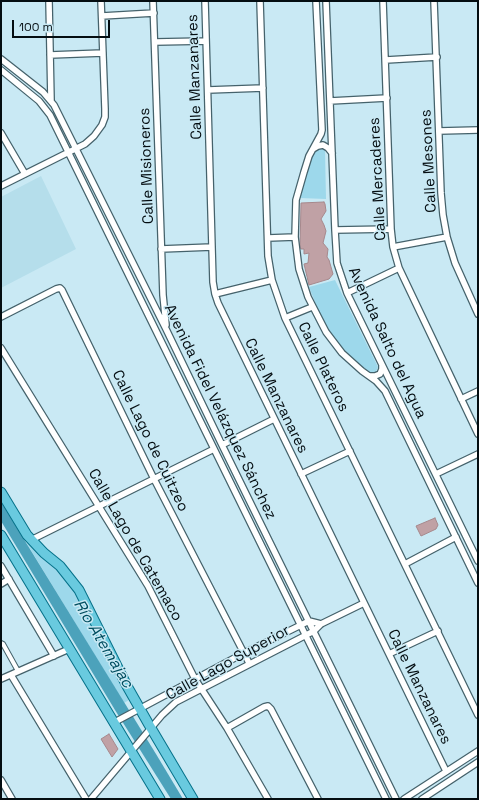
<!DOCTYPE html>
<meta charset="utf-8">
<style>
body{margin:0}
#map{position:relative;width:479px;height:800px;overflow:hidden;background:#c9e9f4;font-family:"Space Grotesk",sans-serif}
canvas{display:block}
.frame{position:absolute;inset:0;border:2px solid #040d11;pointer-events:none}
.scale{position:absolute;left:12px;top:20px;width:98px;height:18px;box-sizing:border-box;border:2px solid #040d11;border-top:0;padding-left:5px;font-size:12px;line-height:14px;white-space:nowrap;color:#040d11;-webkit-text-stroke:3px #c9e9f4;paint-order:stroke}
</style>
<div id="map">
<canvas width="479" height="800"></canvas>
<div class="frame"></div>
<div class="scale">100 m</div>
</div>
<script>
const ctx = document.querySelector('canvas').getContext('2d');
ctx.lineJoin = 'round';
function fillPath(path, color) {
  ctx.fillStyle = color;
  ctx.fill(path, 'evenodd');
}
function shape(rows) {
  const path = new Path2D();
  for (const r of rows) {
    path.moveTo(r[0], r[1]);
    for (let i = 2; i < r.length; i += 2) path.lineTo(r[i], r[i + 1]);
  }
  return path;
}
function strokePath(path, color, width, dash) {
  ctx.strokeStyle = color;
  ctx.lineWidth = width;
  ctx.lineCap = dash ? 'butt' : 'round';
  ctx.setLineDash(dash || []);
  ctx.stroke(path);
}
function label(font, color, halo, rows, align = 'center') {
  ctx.font = font + ' "Space Grotesk",sans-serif';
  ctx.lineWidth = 3;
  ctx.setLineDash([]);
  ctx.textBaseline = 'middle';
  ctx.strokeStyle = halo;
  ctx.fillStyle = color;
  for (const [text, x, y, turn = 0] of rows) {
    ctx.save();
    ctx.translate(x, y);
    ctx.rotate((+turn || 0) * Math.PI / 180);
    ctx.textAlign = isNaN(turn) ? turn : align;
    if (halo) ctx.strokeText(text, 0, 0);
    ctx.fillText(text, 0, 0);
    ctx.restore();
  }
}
fillPath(shape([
 [41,176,76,249,1,288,1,197]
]), '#b5deeb');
fillPath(shape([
 [319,147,325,150,326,199,300,198,305,174,315,150],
 [335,280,378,367,376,372,370,373,357,363,339,345,323,322,309,287],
 [26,542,62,574,74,590,85,610,129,700,124,703]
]), '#9dd8eb');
fillPath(shape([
 [1,502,156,754,183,799,171,799,115,710,1,521]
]), '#4ca2bb');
const building = shape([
 [324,202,325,204,326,211,321,219,324,225,326,231,323,243,328,249,327,257,329,260,333,274,329,279,309,285,304,264,308,263,309,253,304,254,304,249,301,249,300,247,301,203,324,202],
 [435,518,438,525,436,529,421,536,416,526,435,518],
 [109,734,118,749,112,757,101,739,109,734]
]);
fillPath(building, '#c0a1a5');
strokePath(building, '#a6888c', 1);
const pedestrian = shape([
 [1,643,3,644,18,671]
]);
const minor = shape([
 [49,1,51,100],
 [153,1,163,295,166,325],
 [205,1,213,282,215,294,218,303,446,771],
 [260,1,268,256,272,280,285,318,478,715],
 [316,1,322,130,321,134,309,156,304,172,296,200,295,237,299,269,308,297,326,332,342,353,362,371,376,381,385,391,478,583],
 [326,1,335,230,337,263,347,293,478,561],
 [383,1,391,229,393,247,399,268,478,434],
 [434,1,441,193,443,215,447,237,455,263,478,314],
 [102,16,154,13],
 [155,42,206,41],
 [50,55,103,53],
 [1,59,43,92,54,105,166,329,222,445,396,799],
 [386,60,437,57],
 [1,70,39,101,50,115,386,799],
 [208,90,263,88],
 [330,101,387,98],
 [439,131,478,130],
 [1,133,25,174],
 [313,149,318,146,323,145,328,148,332,153],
 [1,186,85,144,94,136,102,125,105,117,105,109,101,1],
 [335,230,391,229],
 [268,238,295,237],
 [393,247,447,237],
 [161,249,212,247],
 [347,293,399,268],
 [215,294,272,280],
 [1,317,56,289,60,288,62,290,154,479,249,663],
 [285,318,312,307],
 [1,348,148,586,195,679,227,728,268,799],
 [370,376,375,376,380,374,382,369,382,366],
 [461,399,478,391],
 [222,445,274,419],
 [301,474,350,451],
 [436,474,478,454],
 [31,540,214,449],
 [405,564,456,537],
 [1,566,54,656],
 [1,584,9,579],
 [389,654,438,631],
 [11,675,86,799],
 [1,679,69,649],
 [113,723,244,653,301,625,309,621,321,624],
 [227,728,264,707,268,706,271,709,318,799],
 [1,780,12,799],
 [91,799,162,715,176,702,314,631,321,624,364,603],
 [404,799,478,751],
 [422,799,478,762]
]);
const primary = shape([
 [1,492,27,535,44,553,60,566,79,590,127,686,148,723,193,799],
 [1,535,160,799]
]);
strokePath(pedestrian, '#45626b', 6);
strokePath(minor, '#45626b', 8);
strokePath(primary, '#057189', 11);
strokePath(pedestrian, '#fff', 4);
strokePath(minor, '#fff', 5.5);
strokePath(primary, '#69cadf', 9);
label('15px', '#040d11', '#c9e9f4', [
 ["Calle Manzanares",195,77,-92],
 ["Calle Mesones",429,161,-93],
 ["Calle Misioneros",147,166,-92],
 ["Calle Mercaderes",378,179,-93],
 ["Avenida Salto del Agua",387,343,65],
 ["Calle Plateros",323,367,64],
 ["Calle Manzanares",276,396,64],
 ["Avenida Fidel Velázquez Sánchez",220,412,64],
 ["Calle Lago de Cuitzeo",150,441,64],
 ["Calle Lago de Catemaco",135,545,60],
 ["Calle Lago Superior",228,663,-29],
 ["Calle Manzanares",419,687,64]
]);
label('italic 16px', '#004d5f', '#c9e9f4', [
 ["Río Atemajac",103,644,59]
]);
</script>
